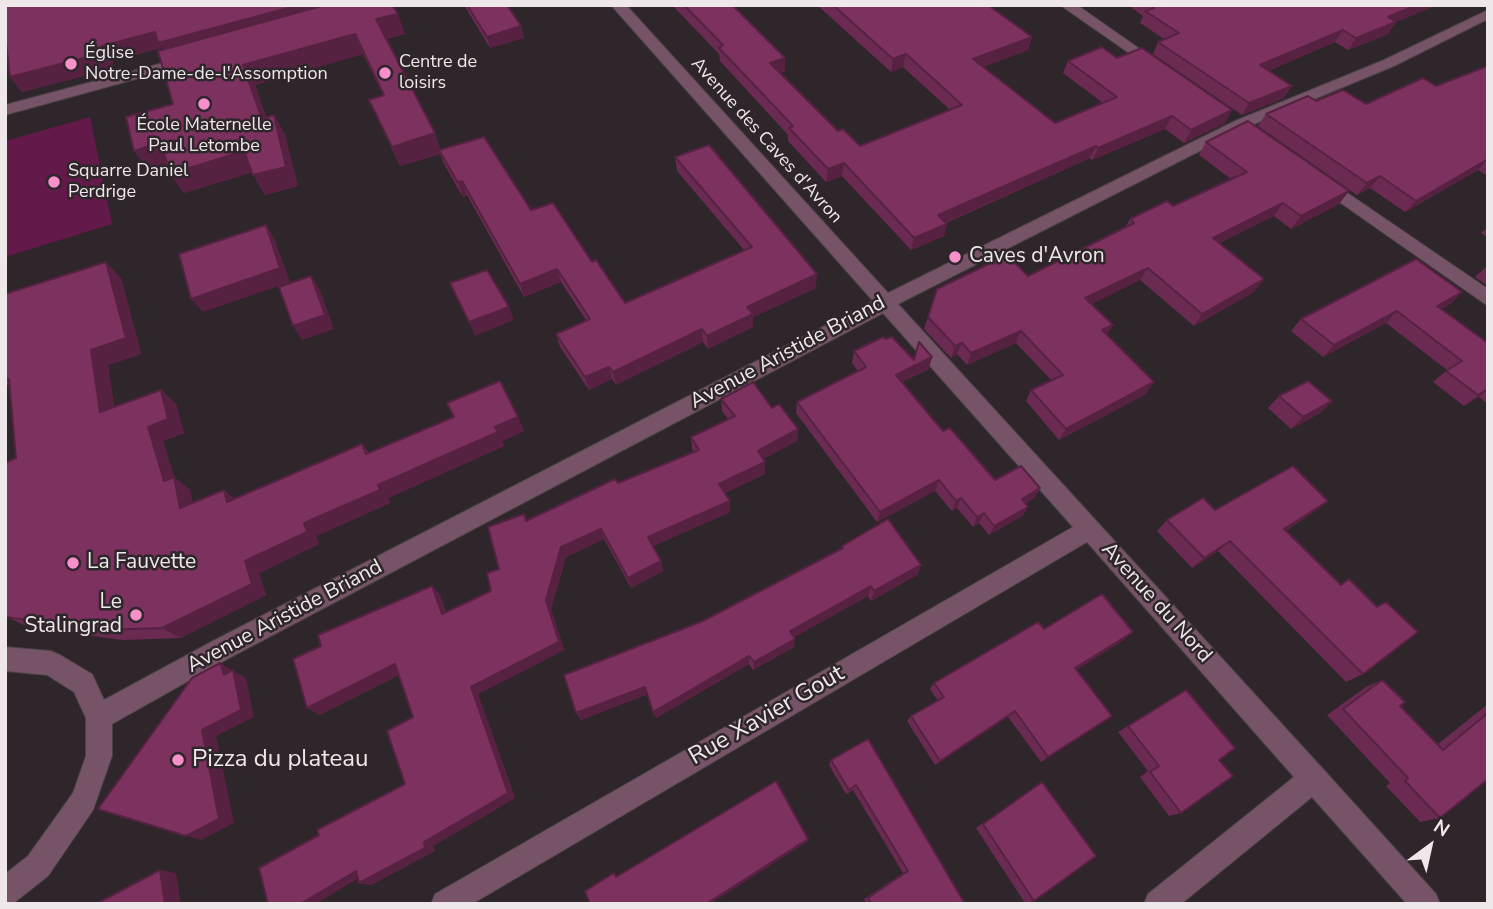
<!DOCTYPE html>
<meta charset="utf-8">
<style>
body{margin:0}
#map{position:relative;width:1493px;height:909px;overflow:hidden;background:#2e262a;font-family:"Nunito Sans",sans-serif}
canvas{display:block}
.frame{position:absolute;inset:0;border:7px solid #eee8eb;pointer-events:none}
.north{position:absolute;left:1395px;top:811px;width:70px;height:70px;-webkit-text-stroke:5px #2e262a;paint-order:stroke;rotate:33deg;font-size:19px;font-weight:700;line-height:28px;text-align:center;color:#eee8eb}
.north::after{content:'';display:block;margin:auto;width:24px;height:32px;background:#eee8eb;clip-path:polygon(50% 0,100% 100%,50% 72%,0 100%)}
</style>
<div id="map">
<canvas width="1493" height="909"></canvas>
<div class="frame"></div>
<div class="north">N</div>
</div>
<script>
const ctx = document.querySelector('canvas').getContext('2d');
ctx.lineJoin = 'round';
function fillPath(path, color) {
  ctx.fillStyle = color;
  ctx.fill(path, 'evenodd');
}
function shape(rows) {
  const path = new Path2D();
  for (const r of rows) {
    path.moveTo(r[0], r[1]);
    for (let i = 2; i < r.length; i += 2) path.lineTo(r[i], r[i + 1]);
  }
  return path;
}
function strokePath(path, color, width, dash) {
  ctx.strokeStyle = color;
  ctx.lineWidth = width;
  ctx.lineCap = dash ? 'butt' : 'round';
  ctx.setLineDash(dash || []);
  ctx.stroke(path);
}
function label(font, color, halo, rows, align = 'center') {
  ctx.font = font + ' "Nunito Sans",sans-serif';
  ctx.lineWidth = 5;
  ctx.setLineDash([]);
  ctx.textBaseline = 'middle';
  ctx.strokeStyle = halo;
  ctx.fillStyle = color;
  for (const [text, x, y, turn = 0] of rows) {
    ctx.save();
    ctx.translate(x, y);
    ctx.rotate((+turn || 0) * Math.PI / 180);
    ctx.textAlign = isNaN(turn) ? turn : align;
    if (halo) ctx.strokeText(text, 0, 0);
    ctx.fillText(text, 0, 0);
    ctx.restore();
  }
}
fillPath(shape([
 [90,117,112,224,5,257,5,141]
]), '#631949');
const minor = shape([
 [611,5,626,5,888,293,1235,121,1384,60,1488,10,1488,19,1394,66,1247,127,898,304,1323,769,1436,894,1440,904,1407,904,1312,797,1181,904,1144,904,1148,894,1294,777,1087,542,472,904,431,904,435,894,1073,527,883,313,231,657,112,724,112,756,93,810,48,876,15,902,5,904,5,874,28,856,73,793,86,756,86,718,74,692,47,675,5,671,5,647,51,651,60,655,92,674,104,700,213,641,873,301,611,5],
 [1060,5,1077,5,1164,66,1162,69,1152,69,1060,5],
 [189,56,194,57,196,60,194,63,5,115,5,105,189,56],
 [1321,175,1488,289,1488,306,1315,185,1313,181,1315,177,1321,175]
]);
strokePath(minor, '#494145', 2);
fillPath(minor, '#765366');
fillPath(shape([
 [464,5,507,5,521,26,524,38,490,48],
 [672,5,732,5,785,58,785,71,780,73,838,131,860,146,950,110,903,67,891,72,817,5,988,5,1032,37,1028,50,983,67,1055,123,1103,103,1063,73,1068,61,1117,58,1225,123,1184,143,1165,129,1092,160,1090,158,946,223,944,236,911,250,842,176,826,182,788,141,788,135,720,61,719,54],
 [1133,5,1437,5,1396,22,1388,34,1348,50,1335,42,1268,71,1284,98,1242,115,1153,54,1158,42,1164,39,1140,23,1143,16,1132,8],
 [405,34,386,39,441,150,531,210,592,262,625,303,744,250,677,171,675,157,816,288,753,317,753,327,708,349,703,342,616,385,612,379,589,390,560,347,556,334,586,320,561,282,524,297,467,195,463,197,444,164,440,154,400,166,369,100,383,95,363,54,255,85,266,117,274,115,285,135,298,186,265,195,252,172,184,193,167,164,148,170,134,151,173,104,161,48,112,61,114,68,22,92,10,77,5,36],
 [1488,66,1488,176,1478,170,1405,212,1370,188,1357,195,1258,126,1266,114,1316,101,1366,104,1436,86],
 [1206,142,1349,191,1339,204,1291,229,1274,216,1219,243,1264,279,1254,292,1194,326,1140,280,1091,304,1107,335,1146,394,1059,440,1026,401,1031,390,1051,380,1016,343,967,365,957,354,951,358,924,329,928,317,1028,276,1125,228,1130,219,1173,206,1231,179,1199,155],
 [1488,227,1488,238,1481,233],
 [1488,265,1488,286,1475,277],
 [121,278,141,354,108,365,114,407,161,390,176,404,184,433,163,441,174,477,190,490,192,502,224,490,234,499,362,444,369,453,524,431,502,441,504,446,388,498,390,503,316,536,319,544,259,573,266,595,180,638,122,640,28,627,5,616,16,458,9,386,5,383,5,294],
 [1462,292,1450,304,1441,309,1488,343,1488,404,1479,397,1464,406,1433,382,1447,370,1386,323,1323,357,1291,331,1301,319],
 [886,339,914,360,929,369,902,382,943,431,995,480,1040,488,1034,498,1026,503,1028,507,1022,516,989,535,979,523,973,527,957,508,952,511,935,491,877,522,796,413,797,402,858,371,852,363,854,351],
 [1279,396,1332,401,1320,413,1291,429,1268,408],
 [721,399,772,408,798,429,797,441,763,459,765,474,725,493,730,501,730,512,653,546,661,561,663,571,631,588,604,539,566,557,551,609,564,650,478,694,515,798,433,846,435,851,371,885,359,883,358,879,319,835,405,784,413,717,399,675,319,715,321,646,432,586,440,595,446,612,491,591,499,569,527,520,694,452,692,449,691,437,728,419,722,411],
 [1328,501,1314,512,1285,531,1363,674,1346,682,1218,551,1192,568,1157,531,1167,520,1215,510],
 [842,546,921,565,917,575,871,601,868,596,794,637,794,647,753,670,749,664,656,718,648,694,581,720,576,713,703,621,841,549],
 [1044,629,1125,639,1076,670,1112,716,1041,762,1008,717,935,765,907,721,911,716,938,701,930,689,934,683],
 [1382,680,1400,706,1438,744,1488,704,1488,779,1440,818,1420,822,1386,786,1390,783,1327,715,1366,687],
 [1186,690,1219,760,1181,813,1169,816,1140,777,1148,771,1118,732],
 [868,739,965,904,867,904,864,899,903,873,853,790,846,794,829,765,831,760],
 [1042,782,1034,901,1025,903,976,828]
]), '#6b2a52');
fillPath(shape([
 [299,5,362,5,167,58,161,48,112,61,114,68,22,92,10,77,102,46,155,32],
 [1417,5,1437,5,1396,22,1388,34,1348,50,1356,38,1388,17],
 [398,14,405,34,384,39,376,19],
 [521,26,524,38,490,48,487,37],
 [1343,30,1335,42,1253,77,1260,65],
 [355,34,363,54,255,85,273,139,262,119,243,65],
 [1032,37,1028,50,969,72,973,59],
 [906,54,903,67,891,72,893,59],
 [785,58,785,71,770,76,770,63],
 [1292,86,1284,98,1242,115,1249,103],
 [1232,110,1225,123,1184,143,1191,130],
 [274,115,285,135,298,186,265,195,253,175],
 [1172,116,1165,129,1092,160,1098,148],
 [435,133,442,153,439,150,440,154,400,166,392,147],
 [161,142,175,162,148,170,134,151],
 [1096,146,1090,158,935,227,938,215],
 [244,151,257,171,184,193,170,174],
 [1488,159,1478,170,1405,212,1416,201],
 [844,163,842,176,826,182,828,169],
 [1380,176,1370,188,1357,195,1367,183],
 [462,181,467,195,463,197,458,183],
 [1349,191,1339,204,1291,229,1301,216],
 [1283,203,1274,216,1204,250,1213,238],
 [947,224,944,236,911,250,914,238],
 [266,225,275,240,290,282,203,312,191,299],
 [106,262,121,278,141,354,108,365,117,426,100,412,91,350],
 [1148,268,1140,280,1079,311,1085,298],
 [557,269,561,282,524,297,520,284],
 [817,274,816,288,753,317,753,327,708,349,707,336,747,307],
 [311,276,320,290,334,329,302,340,293,326],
 [1264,279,1254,292,1194,326,1202,314],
 [1462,292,1450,304,1425,318,1437,306],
 [509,307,514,320,475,336,469,322],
 [1397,311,1386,323,1323,357,1334,345],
 [1113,325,1106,337,1102,330],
 [702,329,703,342,616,385,613,372],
 [1021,331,1016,343,967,365,971,353],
 [962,343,957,354,951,358,955,346],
 [932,357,929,369,893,386,896,375],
 [609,367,612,379,589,390,585,377],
 [1154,382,1146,394,1059,440,1066,429],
 [1488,389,1479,397,1464,406,1478,395],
 [161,390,176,404,184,433,163,441,174,477,190,490,196,520,180,508,164,481,148,427],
 [1332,401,1320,413,1291,429,1303,417],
 [518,417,524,431,502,441,504,446,388,498,390,503,316,536,319,544,259,573,266,595,180,638,162,628,245,561,304,523,378,485],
 [798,429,797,441,757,462,758,451],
 [765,462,765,474,720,495,719,484],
 [939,480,935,491,877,522,880,512],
 [1040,488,1034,498,1016,509,1022,499],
 [224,490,238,502,227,502],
 [961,498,957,508,952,511,956,501],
 [730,501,730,512,650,547,648,537],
 [1328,501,1314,512,1270,540,1284,529],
 [1028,507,1022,516,989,535,994,526],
 [984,513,979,523,973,527,977,517],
 [601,529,604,539,566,557,551,609,564,650,478,694,515,798,433,846,435,851,371,885,359,883,424,842,471,687,546,600,561,547],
 [1230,541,1218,551,1192,568,1204,558],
 [661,561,663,571,631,588,628,578],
 [921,565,917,575,871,601,874,591],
 [432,586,440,595,450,623,442,614],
 [871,586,868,596,789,640,790,631],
 [1133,632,1125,639,1068,675,1075,668],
 [795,639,794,647,753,670,754,662],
 [749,656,749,664,656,718,653,712],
 [220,663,246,678,254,717,216,736,234,823,201,840,186,836,202,730,224,675],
 [395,664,404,672,319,715,307,708],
 [645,687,648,694,581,720,576,713],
 [1015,711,1008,717,935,765,940,761],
 [808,839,807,842,710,904,706,904],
 [160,870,176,873,181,904,165,904],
 [356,871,367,873,316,904,300,904]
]), '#572242');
const building = shape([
 [5,5,299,5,158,43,155,32,102,46,103,53,10,77,5,35,5,5],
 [325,5,392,5,398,14,376,19,435,133,392,147,369,100,384,95,355,34,243,65,262,119,274,115,286,167,253,175,244,151,170,174,161,142,134,151,126,117,173,104,158,51,325,5],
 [467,5,507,5,521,26,487,37,467,5],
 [684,5,732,5,785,58,770,63,838,131,843,129,860,146,962,105,906,54,893,59,833,5,988,5,1032,37,973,59,1055,123,1117,97,1068,61,1102,47,1117,58,1142,48,1232,110,1191,130,1172,116,1098,148,1096,146,938,215,947,224,914,238,844,163,828,169,789,128,793,126,719,48,723,45,684,5],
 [1149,5,1417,5,1388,17,1396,22,1356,38,1343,30,1260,65,1292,86,1249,103,1158,42,1179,33,1145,11,1154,8,1149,5],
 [1488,66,1488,159,1416,201,1380,176,1367,183,1266,114,1308,96,1316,101,1343,90,1366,104,1423,78,1436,86,1488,66],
 [1248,121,1349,191,1301,216,1283,203,1213,238,1264,279,1202,314,1148,268,1085,298,1113,325,1102,330,1154,382,1066,429,1031,390,1063,375,1021,331,971,353,962,343,955,346,928,317,937,289,1007,255,1028,276,1134,223,1130,219,1167,201,1173,206,1247,172,1206,142,1248,121],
 [484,137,531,210,553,203,592,262,596,260,625,303,752,247,675,157,709,145,817,274,747,307,753,314,707,336,702,329,613,372,609,367,585,377,556,334,590,319,557,269,520,284,462,181,458,183,439,150,484,137],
 [266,225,280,268,191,299,179,254,266,225],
 [1416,259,1462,292,1437,306,1488,343,1488,389,1478,395,1446,371,1462,361,1397,311,1334,345,1301,319,1416,259],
 [106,262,126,338,91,350,100,412,161,390,168,419,148,427,164,481,174,477,180,508,224,490,227,502,362,444,366,454,454,417,447,403,500,381,518,417,495,427,498,432,378,485,380,490,304,523,307,532,245,561,252,584,162,628,102,630,6,617,5,463,16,458,9,379,5,380,5,294,106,262],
 [487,270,509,307,469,322,450,283,487,270],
 [311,276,325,315,293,326,279,287,311,276],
 [883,337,886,339,892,337,914,360,919,342,932,357,896,375,943,431,950,428,995,480,1021,466,1040,488,1022,499,1028,507,994,526,984,513,977,517,961,498,956,501,939,480,880,512,797,402,866,367,854,351,883,337],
 [1308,381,1332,401,1303,417,1279,396,1308,381],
 [753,382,772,408,779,404,798,429,758,451,765,462,719,484,730,501,648,537,661,561,628,578,601,529,561,547,546,600,559,642,471,687,508,793,424,842,425,848,359,883,356,871,300,904,268,904,259,868,319,835,317,830,405,784,387,731,413,717,395,664,307,708,293,659,321,646,318,635,432,586,442,614,491,591,487,573,499,569,488,527,524,514,526,521,615,479,618,483,699,450,691,437,735,416,721,399,753,382],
 [1293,466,1328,501,1284,529,1341,585,1349,579,1377,607,1386,602,1418,632,1363,674,1230,541,1204,558,1167,520,1203,498,1215,510,1293,466],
 [888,519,921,565,874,591,871,586,790,631,795,639,754,662,749,656,653,712,645,687,576,713,564,675,703,621,843,548,842,546,888,519],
 [1102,594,1133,632,1075,668,1112,716,1048,757,1015,711,940,761,911,716,944,697,934,683,1038,622,1044,629,1102,594],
 [220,663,224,675,233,670,241,710,202,730,219,819,186,836,98,809,192,678,220,663],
 [1382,680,1405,702,1400,706,1443,750,1488,713,1488,779,1440,818,1405,781,1408,778,1343,709,1382,680],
 [1186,690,1235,748,1219,760,1233,776,1181,813,1150,772,1159,766,1128,726,1186,690],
 [868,739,965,904,871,904,868,898,908,871,856,785,849,790,831,760,868,739],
 [776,781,808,839,706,904,590,904,585,891,614,873,616,877,776,781],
 [1042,782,1096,856,1034,901,983,824,1042,782],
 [160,870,165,904,96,904,160,870]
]);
fillPath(building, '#7c315f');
strokePath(building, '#572242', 2);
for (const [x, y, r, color] of [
 [71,64,7,"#f890cc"],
 [385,73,7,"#f890cc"],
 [204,104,7,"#f890cc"],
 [54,182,7,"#f890cc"],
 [955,257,7,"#f890cc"],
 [73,563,7,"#f890cc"],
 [136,615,7,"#f890cc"],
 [178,760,7,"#f890cc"]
]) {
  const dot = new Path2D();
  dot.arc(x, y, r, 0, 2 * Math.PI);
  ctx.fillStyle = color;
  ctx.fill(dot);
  strokePath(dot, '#2e262a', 2.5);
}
label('18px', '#eee8eb', '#2e262a', [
 ["Église",85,54],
 ["Notre-Dame-de-l'Assomption",85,75],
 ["Centre de",399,63],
 ["loisirs",399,84],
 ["École Maternelle",204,126,"center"],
 ["Paul Letombe",204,147,"center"],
 ["Squarre Daniel",68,172],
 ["Perdrige",68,193]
], 'left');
label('18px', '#eee8eb', '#2e262a', [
 ["Avenue des Caves d'Avron",766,141,48]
]);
label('21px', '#eee8eb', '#2e262a', [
 ["Caves d'Avron",969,257],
 ["La Fauvette",87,563],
 ["Le",122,603,"right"],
 ["Stalingrad",122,627,"right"]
], 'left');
label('21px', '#eee8eb', '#2e262a', [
 ["Avenue Aristide Briand",788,353,-28],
 ["Avenue du Nord",1156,603,48],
 ["Avenue Aristide Briand",285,617,-28]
]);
label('24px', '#eee8eb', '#2e262a', [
 ["Rue Xavier Gout",767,716,-30]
]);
label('24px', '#eee8eb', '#2e262a', [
 ["Pizza du plateau",192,760]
], 'left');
</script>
